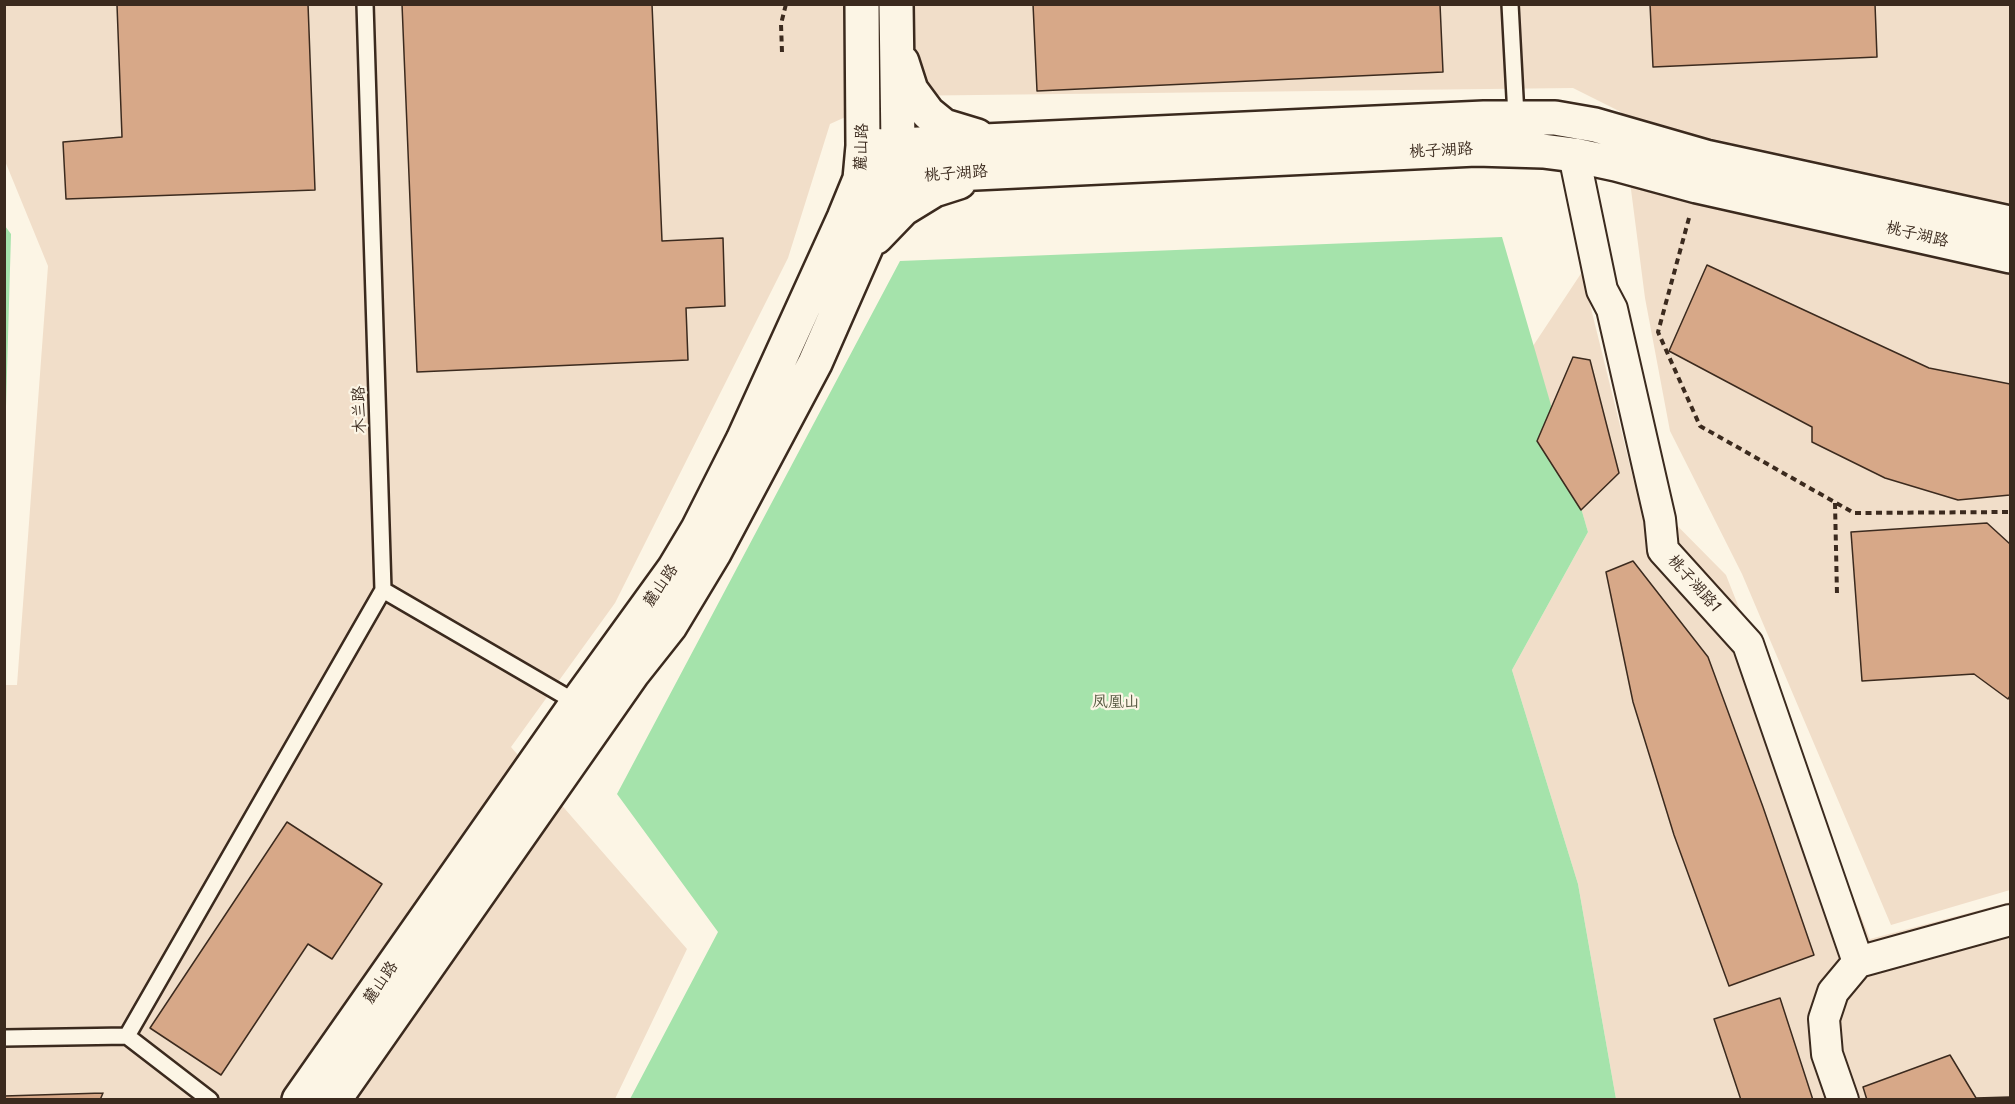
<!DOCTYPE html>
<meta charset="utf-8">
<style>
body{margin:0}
#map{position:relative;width:2015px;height:1104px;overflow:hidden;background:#fcf5e5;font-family:"Shantell Sans",sans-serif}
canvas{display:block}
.frame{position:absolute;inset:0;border:6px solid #3b2a1e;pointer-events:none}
</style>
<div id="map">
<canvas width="2015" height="1104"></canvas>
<div class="frame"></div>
</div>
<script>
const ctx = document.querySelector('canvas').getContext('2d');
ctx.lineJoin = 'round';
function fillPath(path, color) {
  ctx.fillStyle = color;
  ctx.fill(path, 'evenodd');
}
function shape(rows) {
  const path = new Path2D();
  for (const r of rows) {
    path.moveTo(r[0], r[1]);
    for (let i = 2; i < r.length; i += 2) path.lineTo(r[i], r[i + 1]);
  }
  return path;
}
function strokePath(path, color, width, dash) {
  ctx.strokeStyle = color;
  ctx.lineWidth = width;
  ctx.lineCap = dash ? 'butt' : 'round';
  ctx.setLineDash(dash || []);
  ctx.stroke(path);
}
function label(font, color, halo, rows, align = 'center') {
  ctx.font = font + ' "Shantell Sans","LXGW WenKai TC",sans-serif';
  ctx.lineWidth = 4.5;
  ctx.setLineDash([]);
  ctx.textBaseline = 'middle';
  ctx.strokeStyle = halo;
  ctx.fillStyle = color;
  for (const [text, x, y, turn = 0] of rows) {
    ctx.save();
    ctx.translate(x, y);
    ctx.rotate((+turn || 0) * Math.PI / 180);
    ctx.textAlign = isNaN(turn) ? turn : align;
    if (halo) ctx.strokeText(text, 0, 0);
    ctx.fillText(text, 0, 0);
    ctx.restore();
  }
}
fillPath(shape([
 [5,5,2010,5,2010,890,1891,925,1742,574,1670,431,1645,298,1621,112,1573,88,892,96,830,124,788,258,615,603,511,747,687,949,615,1099,5,1100,5,685,17,685,48,266,5,161],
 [1582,272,1634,482,1726,575,1870,939,2010,902,2010,1099,1616,1099,1578,884,1512,670,1588,532,1533,346]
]), '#f1dec9');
fillPath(shape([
 [5,226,11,234,5,441],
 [1502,237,1588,532,1512,670,1578,884,1616,1099,630,1099,718,932,617,794,900,261]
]), '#a5e3ab');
const building = shape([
 [308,4,315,190,66,199,63,142,122,137,117,5,308,4],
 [402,4,652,4,662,241,723,238,725,306,686,308,688,360,417,372,402,4],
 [1033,4,1440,4,1443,72,1037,91,1033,4],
 [1650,4,1875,4,1877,57,1653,67,1650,4],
 [1707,265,1929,368,2010,384,2010,495,1958,500,1885,478,1812,442,1812,427,1669,351,1707,265],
 [1573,357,1590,360,1619,473,1581,510,1537,441,1573,357],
 [1987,523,2010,544,2010,696,2008,699,1974,674,1862,681,1851,532,1987,523],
 [1633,561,1708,657,1763,807,1814,955,1729,986,1674,835,1633,702,1606,572,1633,561],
 [287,822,382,884,332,959,308,944,221,1075,150,1028,287,822],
 [1780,998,1813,1100,1741,1100,1714,1019,1780,998],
 [1950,1055,1976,1098,2010,1097,2010,1100,1867,1100,1863,1087,1950,1055],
 [103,1093,100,1100,4,1100,4,1096,103,1093]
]);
fillPath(building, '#d7a888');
strokePath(building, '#3b2a1e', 1.5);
const service = shape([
 [365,4,383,590,577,703],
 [1510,4,1516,116],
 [4,1038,127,1036],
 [210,1100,127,1036,383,590]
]);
const minor = shape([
 [1574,155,1602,290,1612,309,1660,519,1663,550,1748,644,1858,962],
 [1858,962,2010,920],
 [1843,1100,1827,1054,1824,1019,1833,992,1858,962]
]);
const secondary = shape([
 [902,62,911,90,928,113,944,126,977,136],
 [876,146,1484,118,1555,118,1595,125,1706,157,2010,223],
 [871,178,1476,149,1543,151,1574,155,1616,164,1697,186,2010,256],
 [876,237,903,209,934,190,959,182],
 [299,1100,577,703,674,569,698,529,743,440,844,218,860,179,863,146,862,4],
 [334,1100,632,674,670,626,714,553,815,363,884,206,893,178,898,145,896,4]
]);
strokePath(service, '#3b2a1e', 20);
strokePath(minor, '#3b2a1e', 34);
strokePath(secondary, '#3b2a1e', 38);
strokePath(shape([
 [782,52,781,24,786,4],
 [1689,218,1658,332,1700,426,1854,513,2010,512],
 [1835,503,1837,594]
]), '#3b2a1e', 4, [6, 4.5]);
strokePath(service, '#fcf5e5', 15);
strokePath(minor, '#fcf5e5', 30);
strokePath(secondary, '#fcf5e5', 33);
label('16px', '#3b2a1e', '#fcf5e5', [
 ["麓山路",862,147,-88],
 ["桃子湖路",1441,151,-3],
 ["桃子湖路",956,174,-4],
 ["桃子湖路",1917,235,13],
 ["木兰路",360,410,-92],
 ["桃子湖路1",1694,584,48],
 ["麓山路",661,586,-55],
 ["麓山路",381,983,-55]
]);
label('16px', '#565841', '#fcf5e5', [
 ["凤凰山",1116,703]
]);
</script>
